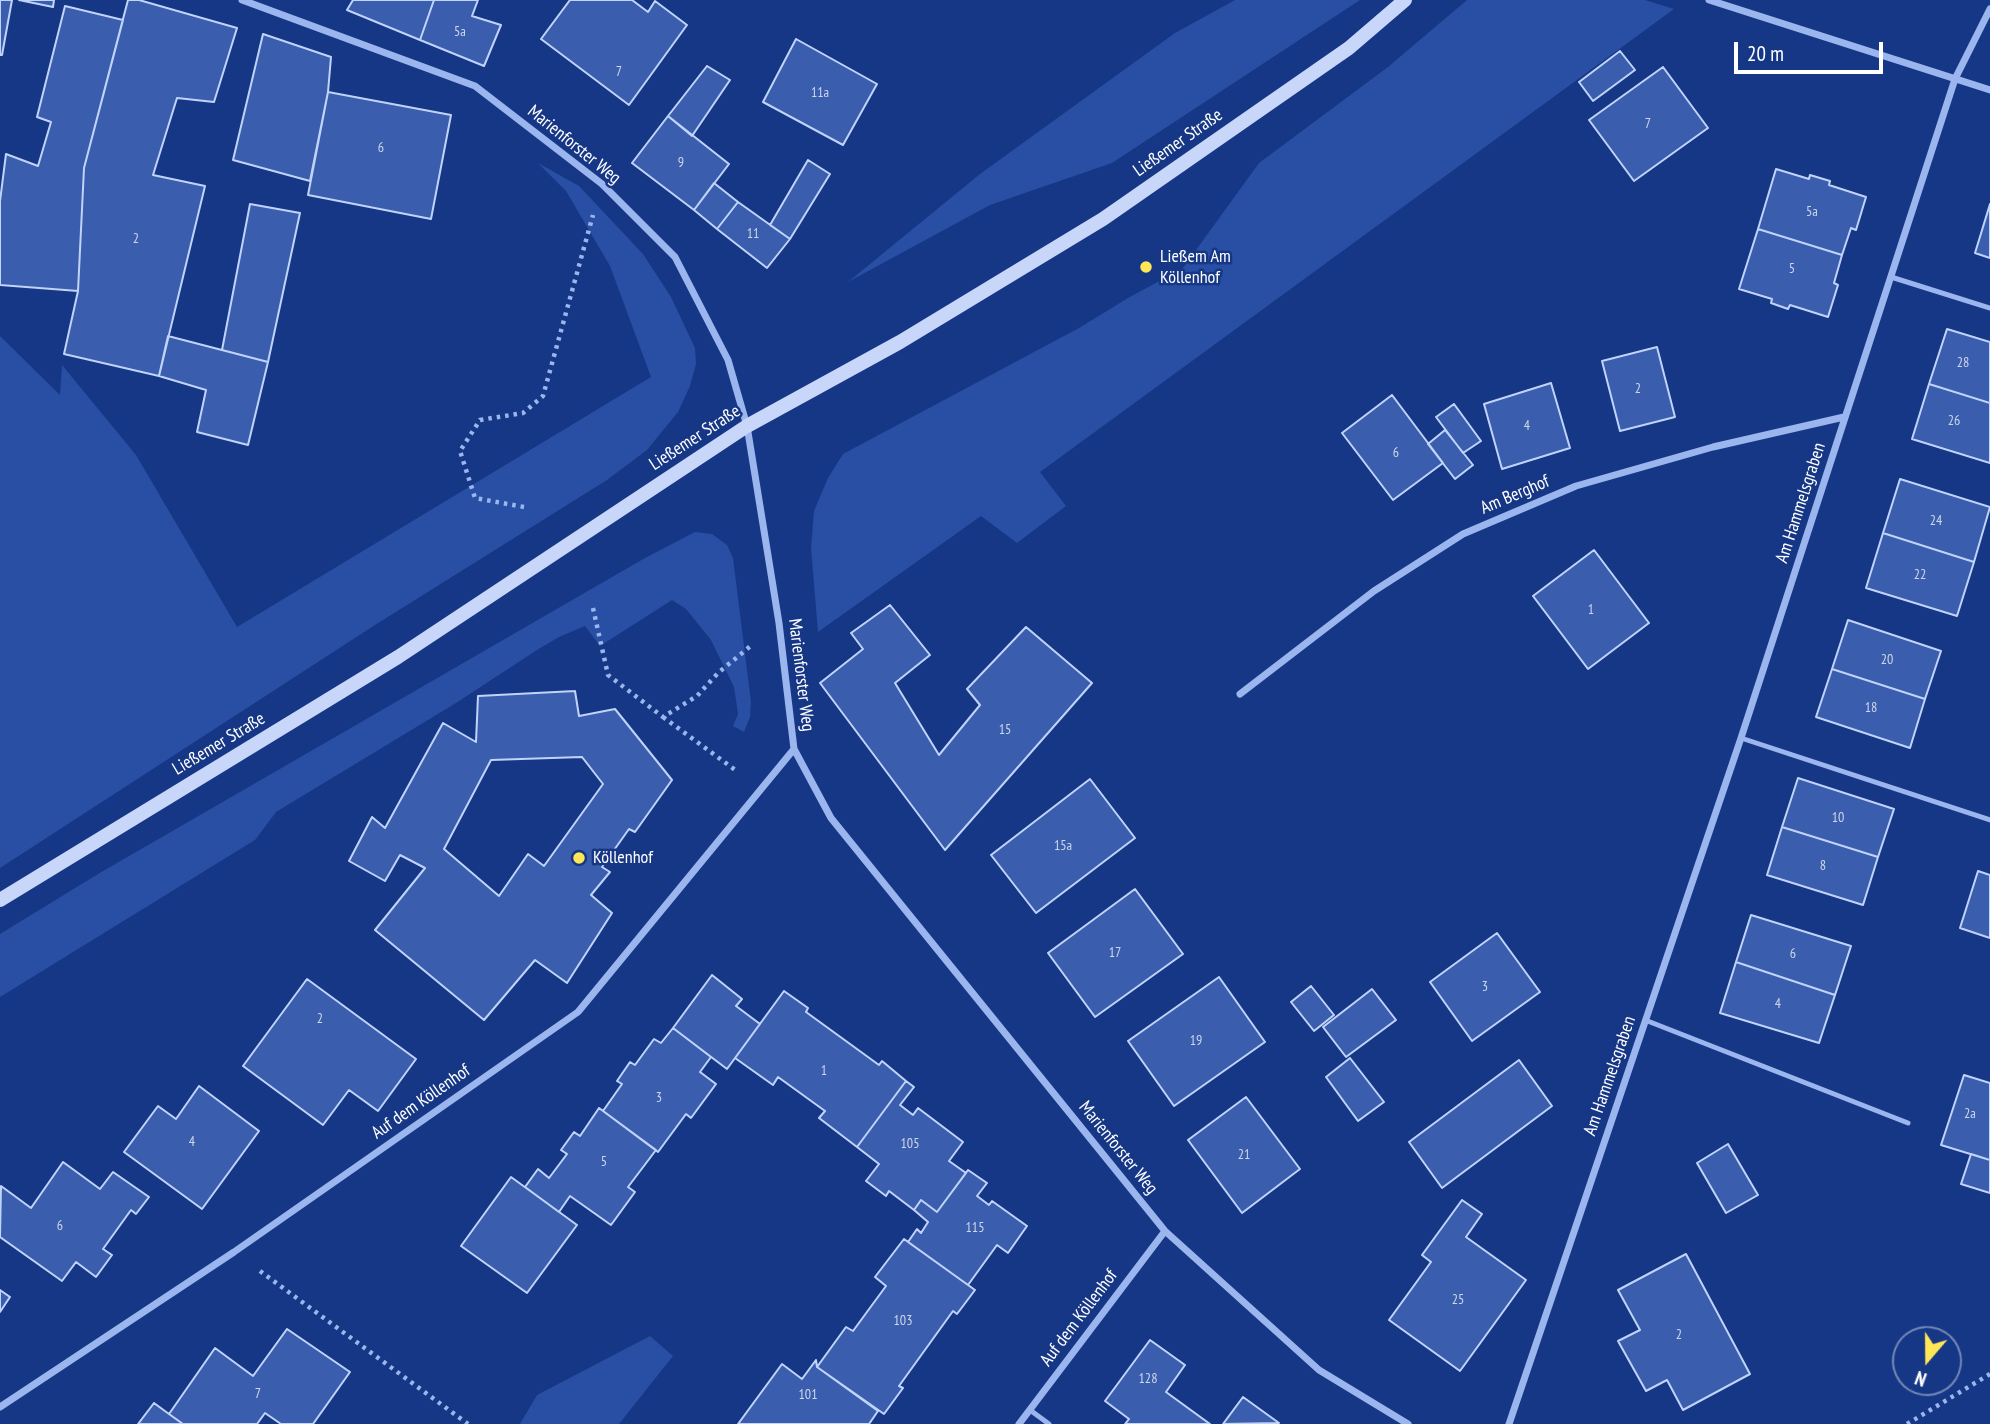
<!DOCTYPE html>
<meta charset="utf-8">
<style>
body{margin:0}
#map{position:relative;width:1990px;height:1424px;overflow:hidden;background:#163785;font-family:"PT Sans Narrow",sans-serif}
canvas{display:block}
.north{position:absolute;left:1892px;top:1326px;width:70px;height:70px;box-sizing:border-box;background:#163785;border:2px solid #7387b6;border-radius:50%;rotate:200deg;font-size:19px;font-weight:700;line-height:28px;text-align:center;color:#fff}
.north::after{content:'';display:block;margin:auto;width:24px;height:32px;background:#ffe657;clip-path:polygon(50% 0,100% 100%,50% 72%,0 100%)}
.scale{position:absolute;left:1734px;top:42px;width:149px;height:32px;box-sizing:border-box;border:4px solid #fff;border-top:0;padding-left:9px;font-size:21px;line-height:24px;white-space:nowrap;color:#fff;-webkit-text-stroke:5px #163785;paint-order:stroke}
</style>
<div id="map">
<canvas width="1990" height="1424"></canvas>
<div class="north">N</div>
<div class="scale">20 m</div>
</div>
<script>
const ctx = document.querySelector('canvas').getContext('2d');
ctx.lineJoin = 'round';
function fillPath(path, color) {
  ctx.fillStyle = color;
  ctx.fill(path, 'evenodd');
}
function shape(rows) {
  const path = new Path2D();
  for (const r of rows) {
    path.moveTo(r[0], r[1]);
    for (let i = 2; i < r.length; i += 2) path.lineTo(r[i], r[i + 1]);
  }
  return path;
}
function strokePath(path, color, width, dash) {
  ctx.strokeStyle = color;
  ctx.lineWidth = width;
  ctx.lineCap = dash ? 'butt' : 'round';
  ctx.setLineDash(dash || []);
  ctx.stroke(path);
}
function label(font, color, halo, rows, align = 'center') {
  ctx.font = font + ' "PT Sans Narrow",sans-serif';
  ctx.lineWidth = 5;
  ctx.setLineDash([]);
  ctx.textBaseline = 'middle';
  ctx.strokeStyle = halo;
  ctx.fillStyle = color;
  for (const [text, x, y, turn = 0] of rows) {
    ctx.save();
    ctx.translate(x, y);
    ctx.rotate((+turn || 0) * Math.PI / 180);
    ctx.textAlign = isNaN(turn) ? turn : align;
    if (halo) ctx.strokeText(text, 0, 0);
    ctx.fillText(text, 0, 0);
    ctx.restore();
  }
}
fillPath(shape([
 [1235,0,1360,0,1112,163,990,205,848,282,980,174,1175,33],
 [1467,0,1645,0,1674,9,1040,472,1066,506,1017,543,981,516,818,632,811,548,814,511,828,478,843,454,1079,328,1128,298,1183,268,1259,163,1388,67],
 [538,163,579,186,643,254,671,297,695,348,696,364,690,386,678,412,647,450,607,480,375,625,0,868,0,336,60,395,62,365,136,455,237,627,651,377,610,266,566,191],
 [695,532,712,534,727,545,733,558,751,702,750,717,744,732,733,726,738,714,734,687,711,640,686,609,672,600,600,646,585,626,559,637,537,650,456,703,276,812,255,840,0,997,0,934,98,874,645,558],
 [650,1336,673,1356,619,1424,520,1424,537,1395]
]), '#284fa4');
const building = shape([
 [0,0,12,0,2,55,0,55,0,0],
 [19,0,54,0,53,7,19,0],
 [128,0,139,0,237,28,214,102,177,98,153,175,205,186,159,376,64,354,78,291,84,168,128,0],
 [353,0,434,0,420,40,347,10,353,0],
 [434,0,478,0,472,16,501,25,484,66,420,40,434,0],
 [570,0,632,0,648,12,655,1,687,25,629,105,541,39,570,0],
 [65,6,123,20,84,168,78,291,0,285,0,201,6,154,38,166,51,122,37,117,65,6],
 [263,34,331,57,328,92,310,181,233,160,263,34],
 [796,39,877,84,843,145,763,102,796,39],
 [1620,51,1635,70,1593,101,1579,82,1620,51],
 [707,66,730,80,692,136,668,116,707,66],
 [1663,67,1708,128,1634,181,1589,120,1663,67],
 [328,92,451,115,431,219,308,195,328,92],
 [668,116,729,164,694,210,632,163,668,116],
 [808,160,830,174,790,239,770,225,808,160],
 [1776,169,1809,179,1810,175,1830,181,1829,185,1866,197,1856,230,1851,228,1842,255,1758,229,1776,169],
 [714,183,738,202,717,229,694,210,714,183],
 [738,202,790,239,767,268,717,229,738,202],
 [250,204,300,213,268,362,222,350,250,204],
 [1990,204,1990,258,1975,253,1990,204],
 [1758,229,1842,255,1834,283,1838,285,1828,317,1790,305,1788,309,1771,303,1772,299,1739,289,1758,229],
 [1947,329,1990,342,1990,403,1929,384,1947,329],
 [168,336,268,362,248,445,197,432,206,390,159,376,168,336],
 [1657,347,1675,417,1620,431,1602,361,1657,347],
 [1551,383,1570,448,1502,469,1484,404,1551,383],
 [1929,384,1990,403,1990,463,1912,439,1929,384],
 [1392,395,1443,463,1393,500,1342,433,1392,395],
 [1454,404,1481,441,1463,453,1436,417,1454,404],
 [1445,430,1473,465,1455,479,1428,444,1445,430],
 [1900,479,1990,507,1974,562,1883,533,1900,479],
 [1883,533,1974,562,1957,616,1866,588,1883,533],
 [1594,550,1649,623,1588,669,1533,596,1594,550],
 [890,605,930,655,895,683,939,755,980,705,967,689,1026,627,1092,683,945,850,820,683,863,649,851,633,890,605],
 [1848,620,1941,651,1925,699,1832,669,1848,620],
 [1832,669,1925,699,1910,748,1816,717,1832,669],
 [575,691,579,716,615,709,672,780,635,832,629,829,602,867,610,872,591,895,612,913,567,983,535,960,484,1020,375,930,425,868,400,855,385,881,349,861,372,817,385,828,443,723,476,742,478,696,575,691],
 [582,757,603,784,544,866,528,854,499,896,444,849,491,760,582,757],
 [1798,778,1894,809,1878,857,1782,827,1798,778],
 [1090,779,1135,838,1036,913,991,855,1090,779],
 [1782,827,1878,857,1863,905,1767,875,1782,827],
 [1978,871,1990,875,1990,938,1960,928,1978,871],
 [1135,889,1183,954,1095,1017,1048,953,1135,889],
 [1751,915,1851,946,1835,995,1736,962,1751,915],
 [1497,933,1540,992,1472,1041,1430,982,1497,933],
 [1736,962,1835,995,1819,1043,1720,1013,1736,962],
 [712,975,742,999,736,1006,760,1024,727,1069,673,1028,712,975],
 [1219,977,1265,1042,1174,1106,1128,1041,1219,977],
 [307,979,416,1059,378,1111,349,1090,323,1125,243,1066,307,979],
 [1311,986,1334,1015,1314,1031,1291,1002,1311,986],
 [1372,989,1396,1020,1346,1057,1323,1027,1372,989],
 [784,991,808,1008,806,1012,879,1065,882,1061,906,1081,857,1147,819,1118,825,1111,778,1077,773,1085,735,1058,784,991],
 [673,1028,711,1057,700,1072,716,1084,691,1118,686,1114,658,1152,603,1111,622,1084,617,1081,630,1062,635,1065,654,1039,661,1043,673,1028],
 [1350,1058,1384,1102,1358,1121,1326,1077,1350,1058],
 [1519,1060,1552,1106,1442,1188,1409,1142,1519,1060],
 [1964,1075,1990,1083,1990,1160,1941,1145,1964,1075],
 [906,1081,914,1087,900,1105,913,1115,918,1108,963,1142,949,1161,966,1173,937,1212,921,1200,914,1210,889,1191,886,1196,866,1181,879,1164,857,1147,906,1081],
 [199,1086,259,1131,202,1209,124,1152,158,1106,176,1119,199,1086],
 [1246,1097,1300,1169,1242,1213,1188,1140,1246,1097],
 [599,1108,656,1150,628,1187,635,1192,611,1225,570,1196,559,1212,525,1187,538,1169,549,1178,567,1154,561,1150,574,1132,580,1136,599,1108],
 [1728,1144,1758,1195,1726,1213,1697,1163,1728,1144],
 [1971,1154,1990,1160,1990,1193,1961,1184,1971,1154],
 [63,1162,100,1189,113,1172,149,1197,136,1214,131,1210,103,1249,112,1255,96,1277,76,1262,62,1281,0,1237,1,1186,31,1208,63,1162],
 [968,1170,987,1183,977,1196,989,1205,992,1201,1027,1226,1008,1253,997,1245,968,1285,908,1242,917,1229,921,1233,928,1222,914,1210,921,1200,937,1212,968,1170],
 [511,1177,577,1225,527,1293,461,1246,511,1177],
 [1462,1200,1482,1214,1466,1237,1526,1280,1460,1371,1389,1320,1431,1262,1422,1255,1462,1200],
 [904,1239,975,1290,957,1314,953,1311,899,1386,903,1388,884,1414,817,1367,846,1327,853,1331,886,1286,875,1277,904,1239],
 [1686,1254,1750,1374,1683,1410,1667,1380,1646,1391,1618,1341,1640,1330,1618,1290,1686,1254],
 [0,1290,10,1297,0,1312,0,1290],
 [287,1329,350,1372,313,1424,281,1424,265,1413,257,1424,183,1424,169,1414,215,1348,253,1376,287,1329],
 [1150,1340,1185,1365,1166,1392,1210,1424,1125,1424,1129,1419,1105,1401,1150,1340],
 [816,1360,817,1367,878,1411,869,1424,738,1424,782,1364,802,1379,816,1360],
 [1243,1397,1279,1423,1223,1424,1243,1397],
 [154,1403,169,1414,183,1424,138,1424,154,1403]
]);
fillPath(building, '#3a5ead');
strokePath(building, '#c0d3fa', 2);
strokePath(shape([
 [524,507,475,498,460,451,480,420,523,413,543,396,593,215],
 [593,608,608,675,663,717,697,696,718,673,753,644],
 [663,717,738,772],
 [260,1271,468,1424],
 [1907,1424,1990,1374]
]), '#9bb5ee', 4.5, [3.5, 5]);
strokePath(shape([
 [1891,277,1990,308],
 [1741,738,1990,820],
 [1645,1020,1908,1123],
 [1030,1410,1049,1424]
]), '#9bb5ee', 5);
strokePath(shape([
 [242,0,475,86,602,184,675,257,728,360,747,426,779,623,794,749,831,818,1165,1231,1319,1370,1408,1424],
 [1709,0,1990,90],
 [1240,694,1374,591,1463,534,1576,486,1713,447,1844,417],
 [0,1407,234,1252,578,1012,794,749],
 [1019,1424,1165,1231],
 [1509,1424,1741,738,1955,79,1990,9]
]), '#9bb5ee', 7);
strokePath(shape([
 [0,900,398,657,747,426,900,342,1103,219,1349,48,1405,0]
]), '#c8d6fa', 14);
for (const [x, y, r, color] of [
 [1146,267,7,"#ffe657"],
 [579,858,7,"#ffe657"]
]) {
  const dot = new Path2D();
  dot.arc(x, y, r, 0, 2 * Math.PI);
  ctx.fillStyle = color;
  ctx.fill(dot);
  strokePath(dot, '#163785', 2.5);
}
label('14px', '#ced7ea', null, [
 ["5a",460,32],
 ["7",619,72],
 ["11a",820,93],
 ["7",1648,124],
 ["6",381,148],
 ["9",681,163],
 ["5a",1812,212],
 ["11",753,234],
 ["2",136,239],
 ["5",1792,269],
 ["28",1963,363],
 ["2",1638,389],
 ["26",1954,421],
 ["4",1527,426],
 ["6",1396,453],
 ["24",1936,521],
 ["22",1920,575],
 ["1",1591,610],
 ["20",1887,660],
 ["18",1871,708],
 ["15",1005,730],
 ["10",1838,818],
 ["15a",1063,846],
 ["8",1823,866],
 ["17",1115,953],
 ["6",1793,954],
 ["3",1485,987],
 ["4",1778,1004],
 ["2",320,1019],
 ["19",1196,1041],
 ["1",824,1071],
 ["3",659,1098],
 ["2a",1970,1114],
 ["4",192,1142],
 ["105",910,1144],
 ["21",1244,1155],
 ["5",604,1162],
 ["6",60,1226],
 ["115",975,1228],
 ["25",1458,1300],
 ["103",903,1321],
 ["2",1679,1335],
 ["128",1148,1379],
 ["7",258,1394],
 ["101",808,1395]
]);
label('18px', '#fff', '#163785', [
 ["Ließemer Straße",1178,143,-35],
 ["Marienforster Weg",574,145,39],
 ["Ließemer Straße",695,438,-33],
 ["Am Berghof",1515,495,-23],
 ["Am Hammelsgraben",1801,503,-72],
 ["Marienforster Weg",801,675,83],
 ["Ließemer Straße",219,744,-31],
 ["Am Hammelsgraben",1610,1076,-71],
 ["Auf dem Köllenhof",421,1102,-35],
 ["Marienforster Weg",1118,1148,51],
 ["Auf dem Köllenhof",1079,1318,-53]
]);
label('18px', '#fff', '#163785', [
 ["Ließem Am",1160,257],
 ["Köllenhof",1160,278],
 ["Köllenhof",593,858]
], 'left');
</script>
